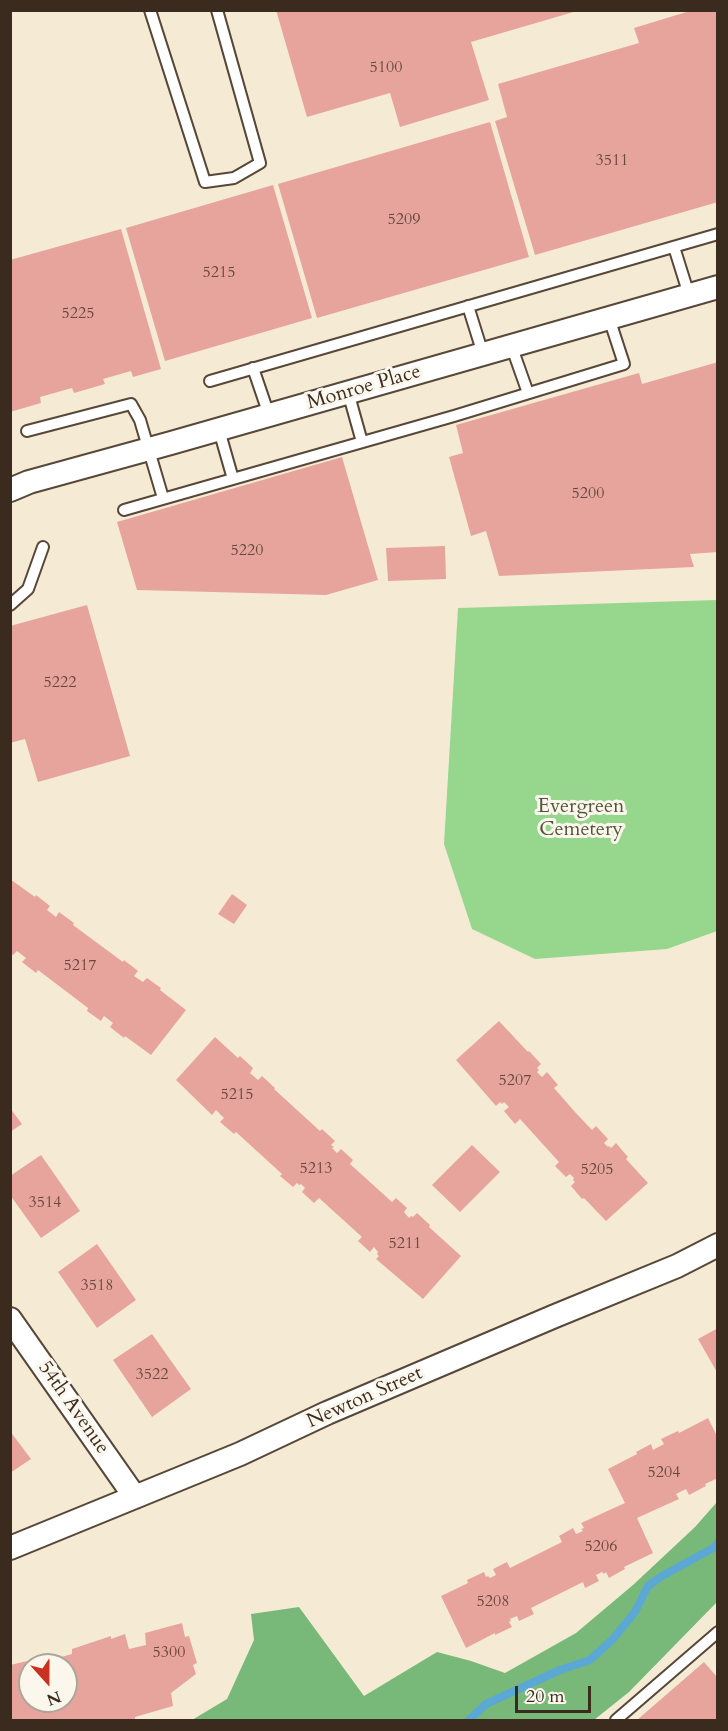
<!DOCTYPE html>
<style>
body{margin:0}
#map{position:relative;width:728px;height:1731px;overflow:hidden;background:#f5ebd5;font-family:Cardo,serif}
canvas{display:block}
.frame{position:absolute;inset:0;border:12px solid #3b2a1e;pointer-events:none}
.north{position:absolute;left:18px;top:1653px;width:60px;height:60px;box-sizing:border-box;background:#fbf7ec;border:2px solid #aea59a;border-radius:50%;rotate:159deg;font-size:16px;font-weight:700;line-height:24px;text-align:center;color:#3b2a1e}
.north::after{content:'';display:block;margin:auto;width:21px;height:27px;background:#c8321e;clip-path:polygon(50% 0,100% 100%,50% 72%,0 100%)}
.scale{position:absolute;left:515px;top:1686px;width:76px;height:27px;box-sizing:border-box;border:3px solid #3b2a1e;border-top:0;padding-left:8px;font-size:18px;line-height:21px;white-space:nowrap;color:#3b2a1e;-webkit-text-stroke:4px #fbf7ec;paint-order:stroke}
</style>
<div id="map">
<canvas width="728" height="1731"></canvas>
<div class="frame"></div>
<div class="north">N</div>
<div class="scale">20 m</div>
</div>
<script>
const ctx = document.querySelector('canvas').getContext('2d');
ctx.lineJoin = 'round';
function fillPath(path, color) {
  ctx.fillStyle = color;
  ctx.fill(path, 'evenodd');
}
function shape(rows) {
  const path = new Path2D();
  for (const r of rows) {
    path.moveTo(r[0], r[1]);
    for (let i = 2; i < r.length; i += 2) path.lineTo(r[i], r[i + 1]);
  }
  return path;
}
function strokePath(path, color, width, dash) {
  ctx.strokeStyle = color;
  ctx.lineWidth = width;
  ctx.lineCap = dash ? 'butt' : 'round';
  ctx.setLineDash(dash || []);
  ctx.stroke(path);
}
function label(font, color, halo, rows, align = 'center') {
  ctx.font = font + ' Cardo,serif';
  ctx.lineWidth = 6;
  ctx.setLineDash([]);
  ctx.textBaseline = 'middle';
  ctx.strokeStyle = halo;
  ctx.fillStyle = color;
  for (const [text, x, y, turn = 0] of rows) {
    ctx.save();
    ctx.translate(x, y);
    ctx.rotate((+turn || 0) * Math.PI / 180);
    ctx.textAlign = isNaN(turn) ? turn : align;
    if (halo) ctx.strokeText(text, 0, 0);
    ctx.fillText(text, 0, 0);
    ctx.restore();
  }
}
fillPath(shape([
 [717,600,717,931,667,949,535,959,472,929,444,844,458,608]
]), '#96d78d');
fillPath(shape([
 [717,1502,717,1602,629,1692,594,1720,192,1720,227,1699,254,1640,251,1614,299,1607,364,1696,437,1652,471,1661,505,1673,576,1633,633,1585,695,1527]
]), '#78b878');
strokePath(shape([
 [469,1720,486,1704,560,1670,590,1660,613,1639,635,1612,648,1586,662,1576,715,1547,718,1542]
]), '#5ca8d5', 8);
fillPath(shape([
 [276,10,577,10,577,11,471,42,489,100,400,127,390,93,307,117],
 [693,10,718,10,718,202,535,255,495,121,507,117,498,84,639,43,634,28],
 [490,122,529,257,317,318,278,184],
 [273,185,312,318,165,361,126,228],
 [121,229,161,369,133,377,131,371,103,379,105,384,74,393,72,388,40,397,41,403,10,412,10,260],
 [718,362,718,552,690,554,694,567,499,576,486,531,471,536,449,457,463,453,456,425,639,373,642,384],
 [342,457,378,580,326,595,137,590,117,522],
 [445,546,446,579,388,581,386,548],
 [87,605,130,756,38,782,25,739,10,743,10,626],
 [10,879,35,897,36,895,50,906,47,910,56,917,59,912,74,923,73,925,123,962,124,960,138,971,134,976,143,982,147,978,161,988,160,990,186,1010,151,1055,125,1036,124,1038,110,1027,113,1023,104,1016,101,1021,87,1011,88,1008,38,970,36,973,22,962,26,958,17,951,13,955,10,954],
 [232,894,247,905,234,924,218,914],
 [499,1021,528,1052,529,1051,541,1064,537,1068,539,1070,537,1072,542,1077,547,1072,558,1085,554,1088,575,1112,592,1130,596,1126,608,1139,604,1143,608,1147,609,1146,611,1148,616,1143,628,1157,626,1159,648,1183,606,1221,584,1198,582,1199,571,1186,575,1182,573,1180,574,1178,570,1174,566,1177,555,1166,559,1162,520,1119,515,1124,504,1111,509,1107,504,1102,502,1104,500,1102,496,1106,456,1060],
 [215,1037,238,1058,240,1056,253,1068,250,1073,258,1080,262,1076,275,1088,274,1089,320,1131,322,1129,335,1141,331,1145,334,1147,332,1148,337,1153,341,1149,353,1160,350,1164,392,1202,396,1198,407,1208,404,1212,409,1218,411,1216,413,1217,417,1213,430,1225,429,1227,461,1256,423,1299,376,1259,379,1256,377,1254,378,1252,374,1247,370,1252,358,1241,362,1237,319,1198,314,1203,302,1192,305,1188,301,1184,299,1185,297,1183,293,1187,280,1176,282,1174,236,1132,234,1134,220,1122,224,1118,216,1110,212,1115,176,1080],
 [10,1108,22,1124,10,1132],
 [472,1145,500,1172,460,1212,432,1185],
 [41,1155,80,1211,41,1238,10,1195,10,1176],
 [97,1244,136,1300,97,1328,58,1272],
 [718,1328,718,1374,698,1339],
 [152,1334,191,1389,152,1417,113,1360],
 [708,1418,718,1438,718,1478,705,1484,706,1486,689,1495,686,1489,676,1494,679,1499,637,1518,653,1553,624,1567,625,1569,609,1578,606,1572,604,1574,602,1572,596,1575,599,1581,585,1588,583,1582,531,1608,534,1614,519,1621,517,1616,510,1619,511,1621,509,1622,512,1627,495,1635,495,1633,466,1648,441,1596,468,1583,467,1580,484,1572,486,1577,488,1576,490,1578,496,1575,493,1569,507,1562,510,1568,562,1542,559,1536,573,1528,576,1534,583,1531,581,1529,584,1528,581,1523,625,1503,608,1469,637,1454,636,1452,651,1444,653,1450,664,1444,661,1439,678,1431,679,1433],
 [10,1431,31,1459,10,1473],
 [182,1623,185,1637,189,1636,197,1663,193,1665,196,1674,171,1693,173,1706,135,1717,135,1719,131,1720,10,1720,10,1665,32,1660,33,1665,30,1665,30,1701,66,1701,66,1665,36,1664,72,1654,72,1649,111,1636,111,1639,125,1634,129,1649,146,1645,145,1633],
 [704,1662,718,1678,718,1719,716,1720,637,1720]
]), '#e7a49c');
const service = shape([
 [150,10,205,182,234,178,260,163,217,10],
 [674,247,689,295],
 [468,306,483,354],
 [511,345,528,393],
 [253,368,269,415],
 [210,381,718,234],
 [348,392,362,442],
 [219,430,233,479],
 [27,431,131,404,140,420,163,498],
 [124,510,454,416,624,364,609,318],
 [10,605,28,589,43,547],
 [616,1720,718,1632]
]);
const minor = shape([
 [10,490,29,482,171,443,718,287],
 [10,1319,135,1497],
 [10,1548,240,1454,327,1413,555,1316,677,1266,718,1245]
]);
strokePath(service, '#574739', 14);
strokePath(minor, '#574739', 26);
strokePath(service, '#fff', 10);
strokePath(minor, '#fff', 22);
label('16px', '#66483e', null, [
 ["5100",386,68],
 ["3511",612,161],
 ["5209",404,220],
 ["5215",219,273],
 ["5225",78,314],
 ["5200",588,494],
 ["5220",247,551],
 ["5222",60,683],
 ["5217",80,966],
 ["5207",515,1081],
 ["5215",237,1095],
 ["5213",316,1169],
 ["5205",597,1170],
 ["3514",45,1203],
 ["5211",405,1244],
 ["3518",97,1286],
 ["3522",152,1375],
 ["5204",664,1473],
 ["5206",601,1547],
 ["5208",493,1602],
 ["5300",169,1653]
]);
label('20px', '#3b2a1e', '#fbf7ec', [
 ["Monroe Place",364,388,-16],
 ["Newton Street",365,1398,-24],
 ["54th Avenue",73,1408,55]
]);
label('20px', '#52553a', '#fbf7ec', [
 ["Evergreen",581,807],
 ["Cemetery",581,830]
]);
</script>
